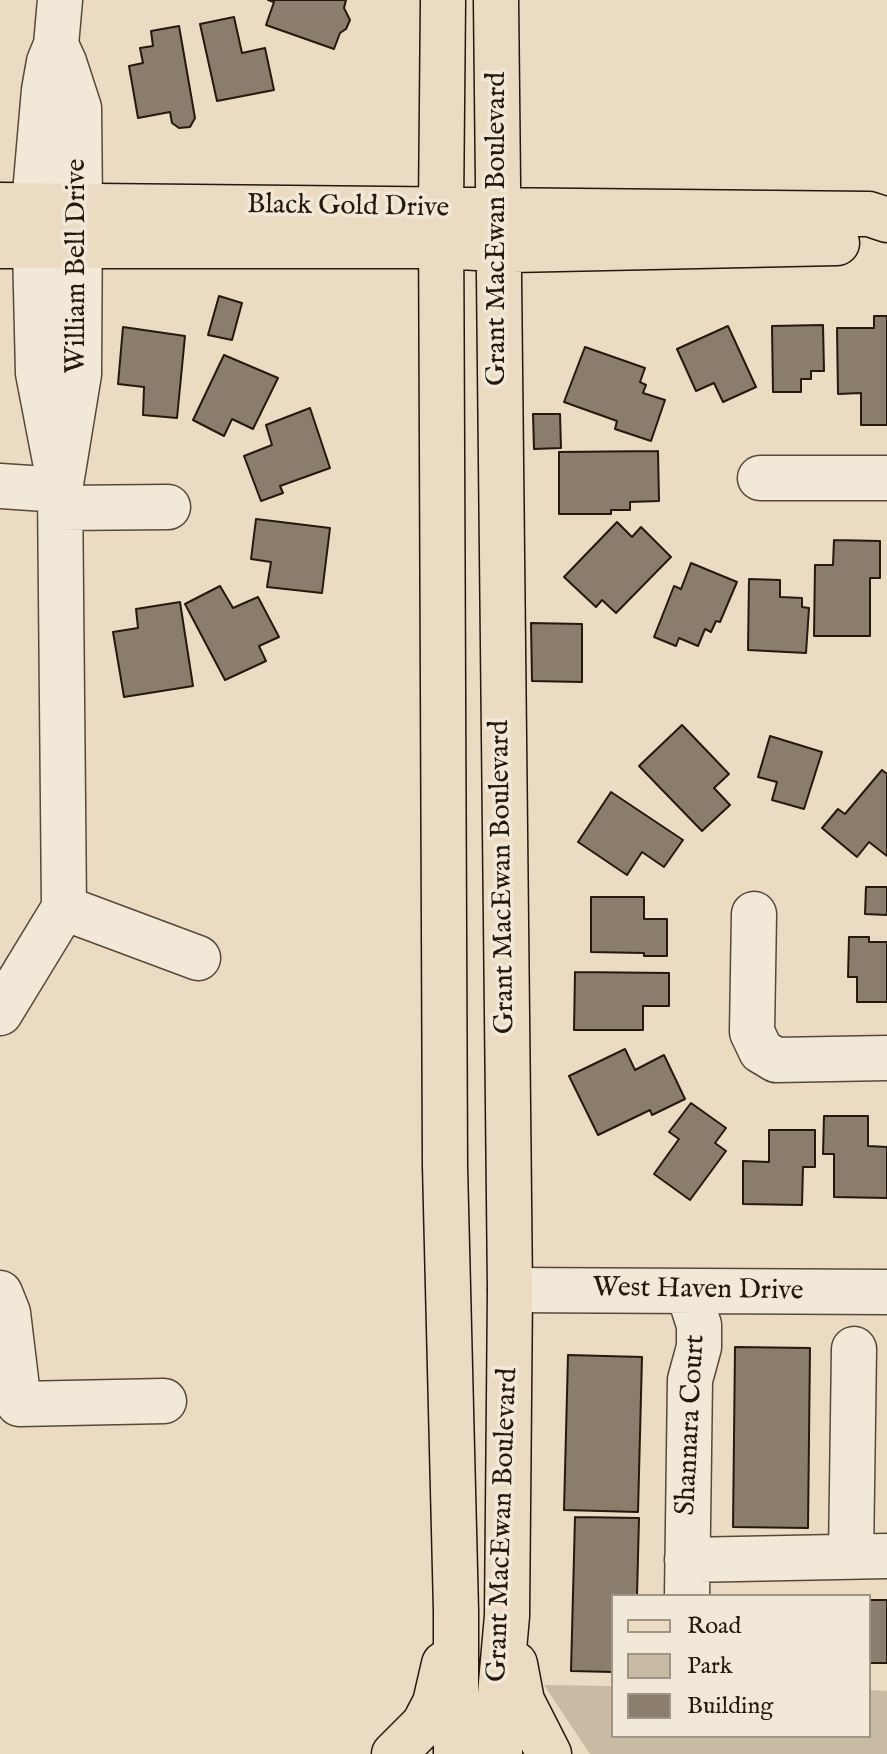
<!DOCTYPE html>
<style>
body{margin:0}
#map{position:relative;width:887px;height:1754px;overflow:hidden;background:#eadbc2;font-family:"IM FELL English",serif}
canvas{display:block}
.legend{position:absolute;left:611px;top:1594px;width:260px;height:144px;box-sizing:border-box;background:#f1e8d7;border:2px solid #9f9586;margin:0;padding:10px 14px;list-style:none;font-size:24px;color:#25180d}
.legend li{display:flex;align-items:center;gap:16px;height:40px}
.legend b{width:40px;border:2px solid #9f9586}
</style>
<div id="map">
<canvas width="887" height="1754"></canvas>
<ul class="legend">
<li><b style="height:10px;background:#eadbc2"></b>Road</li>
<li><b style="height:22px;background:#c9baa3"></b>Park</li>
<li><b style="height:22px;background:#8b7d6b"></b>Building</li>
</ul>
</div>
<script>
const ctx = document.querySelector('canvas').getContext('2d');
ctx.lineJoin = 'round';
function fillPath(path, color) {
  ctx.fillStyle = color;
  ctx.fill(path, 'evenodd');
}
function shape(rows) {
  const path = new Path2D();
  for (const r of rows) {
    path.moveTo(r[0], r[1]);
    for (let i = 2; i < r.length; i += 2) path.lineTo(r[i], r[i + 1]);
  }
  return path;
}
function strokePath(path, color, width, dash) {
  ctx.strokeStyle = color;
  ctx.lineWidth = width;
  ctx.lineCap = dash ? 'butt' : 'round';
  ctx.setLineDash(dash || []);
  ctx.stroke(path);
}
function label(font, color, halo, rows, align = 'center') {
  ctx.font = font + ' "IM FELL English",serif';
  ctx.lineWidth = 7;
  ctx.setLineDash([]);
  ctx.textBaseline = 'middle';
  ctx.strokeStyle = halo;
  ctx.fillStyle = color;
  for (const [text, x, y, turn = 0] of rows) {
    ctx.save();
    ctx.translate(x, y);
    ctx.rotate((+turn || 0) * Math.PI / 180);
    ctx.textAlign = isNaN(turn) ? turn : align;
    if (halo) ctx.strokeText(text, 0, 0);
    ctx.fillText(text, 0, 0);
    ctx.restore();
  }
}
fillPath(shape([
 [544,1685,613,1686,613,1736,869,1736,869,1690,887,1691,887,1754,590,1754]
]), '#c9baa3');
const building = shape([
 [268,0,346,0,344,8,350,20,346,29,340,33,334,49,266,25,274,2,268,0],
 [234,17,242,53,265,48,274,90,217,101,200,24,234,17],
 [179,26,195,118,190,127,179,128,172,123,170,112,138,118,129,66,143,63,140,48,153,46,151,31,179,26],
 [219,296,242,303,232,340,208,335,219,296],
 [874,316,887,316,887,425,861,425,861,393,838,394,837,328,874,328,874,316],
 [823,325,824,371,811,371,811,379,801,379,801,392,773,392,772,326,823,325],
 [728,326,756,387,723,402,714,383,696,391,677,349,728,326],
 [123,327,185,336,177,418,143,415,144,387,118,384,123,327],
 [585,347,645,368,640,382,646,385,643,393,665,400,651,441,615,429,617,421,564,402,585,347],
 [224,355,278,378,253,429,232,419,224,436,193,420,224,355],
 [310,408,330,468,280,486,283,493,261,501,244,456,272,445,266,425,310,408],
 [533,414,560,414,561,448,534,449,533,414],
 [658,451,659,501,630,502,630,510,611,510,611,514,559,514,559,452,658,451],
 [256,519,330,528,322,593,267,587,271,562,251,559,256,519],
 [617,522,632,537,641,527,671,557,616,613,602,600,596,607,564,577,617,522],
 [834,540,880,541,880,578,870,578,870,636,814,636,815,565,833,565,834,540],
 [691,563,737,582,720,622,716,621,711,632,705,629,698,646,679,638,676,646,654,637,674,586,681,589,691,563],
 [749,579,780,580,780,597,802,598,802,607,809,608,806,653,748,650,749,579],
 [220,586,233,608,258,597,279,637,259,646,266,661,225,680,185,604,220,586],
 [180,602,193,686,124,697,113,632,138,628,136,609,180,602],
 [531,623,582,624,582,682,532,681,531,623],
 [682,725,729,774,714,788,730,805,702,831,639,766,682,725],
 [770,736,822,752,804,809,772,800,777,782,758,777,770,736],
 [882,770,887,774,887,856,869,842,857,857,822,828,838,809,845,814,882,770],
 [611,792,683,840,664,867,642,852,627,875,578,842,611,792],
 [866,887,887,887,887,915,865,914,866,887],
 [591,897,644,897,644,919,667,919,667,956,644,956,644,953,591,952,591,897],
 [849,937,869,937,869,942,887,942,887,1002,857,1002,857,977,848,977,849,937],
 [575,972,669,973,669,1006,643,1006,643,1030,574,1030,575,972],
 [625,1049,635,1070,664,1055,685,1099,652,1115,650,1110,598,1135,569,1076,625,1049],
 [691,1103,726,1128,715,1143,726,1151,690,1200,654,1174,679,1139,669,1132,691,1103],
 [824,1116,868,1116,868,1146,887,1147,887,1198,834,1197,834,1154,823,1154,824,1116],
 [769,1130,815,1130,815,1167,803,1167,802,1205,743,1204,743,1161,769,1162,769,1130],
 [735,1347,810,1348,808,1528,733,1527,735,1347],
 [568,1355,642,1357,638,1512,564,1510,568,1355],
 [575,1517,639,1518,637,1596,613,1596,613,1672,571,1671,575,1517],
 [869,1600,887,1600,887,1663,869,1663,869,1600]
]);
fillPath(building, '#8b7d6b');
strokePath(building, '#25180d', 2);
const minor = shape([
 [55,461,38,373,34,205,44,90,49,62,56,45,60,0],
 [760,478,887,478],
 [0,486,60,490],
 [60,508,168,507],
 [64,908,198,958],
 [754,914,752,1032,761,1051,776,1060,887,1058],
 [0,1013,64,908,60,490,79,374,80,206,79,108,64,62,56,45],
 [510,1290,887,1292],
 [0,1293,8,1313,19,1404,164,1401],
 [851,1556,854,1349],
 [687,1560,887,1556],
 [687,1596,690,1380,699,1347,699,1325,688,1291]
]);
const major = shape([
 [443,0,441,209,445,1166,456,1611,456,1754],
 [496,0,510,1290,507,1616,500,1694,500,1754],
 [0,205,869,214,887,220],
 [0,246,442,246,512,250,837,243],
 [515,1664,522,1701,549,1754],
 [394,1754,424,1724,435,1703,444,1664]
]);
strokePath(minor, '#56493a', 47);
strokePath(major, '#25180d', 47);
strokePath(minor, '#f1e8d7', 44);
strokePath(major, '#eadbc2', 44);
label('28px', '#25180d', '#f1e8d7', [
 ["Black Gold Drive",348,208,1],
 ["Grant MacEwan Boulevard",498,229,-90],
 ["William Bell Drive",78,266,-90],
 ["Grant MacEwan Boulevard",504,877,-91],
 ["West Haven Drive",698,1291,1],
 ["Shannara Court",692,1425,-87],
 ["Grant MacEwan Boulevard",504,1525,-88]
]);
</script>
